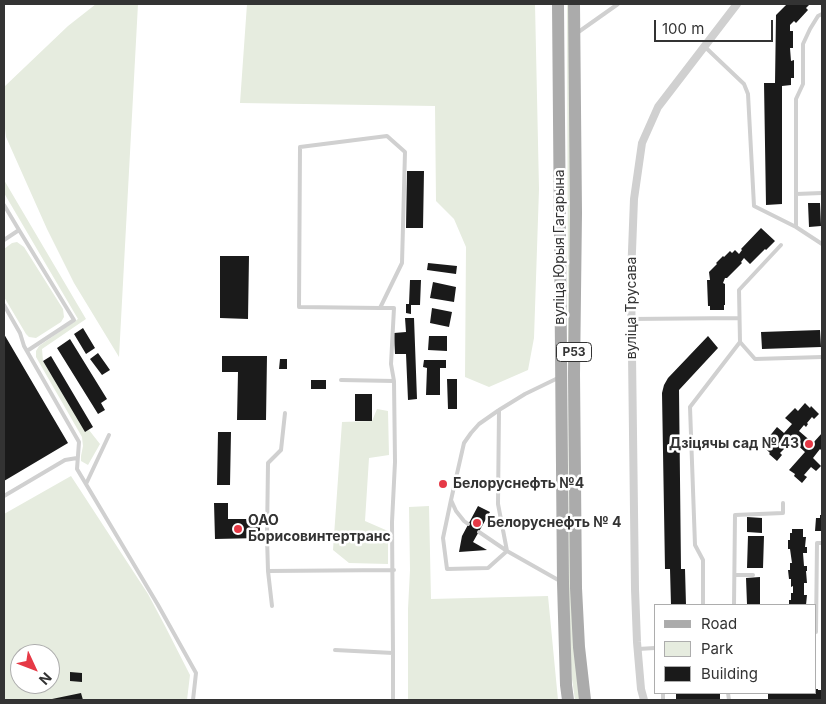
<!DOCTYPE html>
<meta charset="utf-8">
<style>
body{margin:0}
#map{position:relative;width:826px;height:704px;overflow:hidden;background:#fff;font-family:Inter,sans-serif}
canvas{display:block}
.frame{position:absolute;inset:0;border:5px solid #333;pointer-events:none}
.legend{position:absolute;left:654px;top:604px;width:162px;height:90px;box-sizing:border-box;background:#fff;border:1px solid #adadad;margin:0;padding:6px 9px;list-style:none;font-size:15px;color:#333}
.legend li{display:flex;align-items:center;gap:10px;height:25px}
.legend b{width:25px;border:1px solid #adadad}
.north{position:absolute;left:10px;top:644px;width:50px;height:50px;box-sizing:border-box;background:#fff;border:1px solid #adadad;border-radius:50%;rotate:133deg;font-size:14px;font-weight:700;line-height:20px;text-align:center;color:#333}
.north::after{content:'';display:block;margin:auto;width:18px;height:22px;background:#e63946;clip-path:polygon(50% 0,100% 100%,50% 72%,0 100%)}
.scale{position:absolute;left:654px;top:20px;width:119px;height:22px;box-sizing:border-box;border:2px solid #333;border-top:0;padding-left:6px;font-size:15px;line-height:18px;white-space:nowrap;color:#333;-webkit-text-stroke:4px #fff;paint-order:stroke}
</style>
<div id="map">
<canvas width="826" height="704"></canvas>
<div class="frame"></div>
<ul class="legend">
<li><b style="height:6px;background:#ababab"></b>Road</li>
<li><b style="height:14px;background:#e6ecdf"></b>Park</li>
<li><b style="height:14px;background:#1a1a1a"></b>Building</li>
</ul>
<div class="north">N</div>
<div class="scale">100 m</div>
</div>
<script>
const ctx = document.querySelector('canvas').getContext('2d');
ctx.lineJoin = 'round';
function fillPath(path, color) {
  ctx.fillStyle = color;
  ctx.fill(path, 'evenodd');
}
function shape(rows) {
  const path = new Path2D();
  for (const r of rows) {
    path.moveTo(r[0], r[1]);
    for (let i = 2; i < r.length; i += 2) path.lineTo(r[i], r[i + 1]);
  }
  return path;
}
function strokePath(path, color, width, dash) {
  ctx.strokeStyle = color;
  ctx.lineWidth = width;
  ctx.lineCap = dash ? 'butt' : 'round';
  ctx.setLineDash(dash || []);
  ctx.stroke(path);
}
function label(font, color, halo, rows, align = 'center') {
  ctx.font = font + ' Inter,sans-serif';
  ctx.lineWidth = 5;
  ctx.setLineDash([]);
  ctx.textBaseline = 'middle';
  ctx.strokeStyle = halo;
  ctx.fillStyle = color;
  for (const [text, x, y, turn = 0] of rows) {
    ctx.save();
    ctx.translate(x, y);
    ctx.rotate((+turn || 0) * Math.PI / 180);
    ctx.textAlign = isNaN(turn) ? turn : align;
    if (halo) ctx.strokeText(text, 0, 0);
    ctx.fillText(text, 0, 0);
    ctx.restore();
  }
}
fillPath(shape([
 [96,4,138,4,119,357,74,283,47,229,6,137,4,120,4,87,68,26],
 [247,4,535,4,539,189,534,338,528,370,489,387,465,377,466,247,454,219,436,201,435,106,240,103],
 [567,4,569,4,579,700,575,700,572,679,569,634],
 [4,180,86,319,42,349,43,361,85,431,89,430,100,444,88,465,81,461,81,456,83,446,82,437,36,357,36,351,39,346,78,319,4,193],
 [17,242,24,247,63,309,64,317,61,322,36,338,29,337,26,334,4,297,4,249,12,243],
 [377,409,388,411,389,455,369,458,365,521,388,531,388,564,349,563,333,550,342,422,372,421],
 [71,476,148,594,165,626,190,675,187,700,4,700,4,514],
 [20,654,50,654,50,684,20,684],
 [429,506,431,599,548,596,558,700,408,700,408,609,410,570,409,507]
]), '#e6ecdf');
fillPath(shape([
 [787,4,810,4,806,8,808,10,796,23,794,21,790,25,790,31,793,31,793,48,790,48,791,61,794,60,794,78,791,78,791,85,782,86,782,204,766,205,764,83,775,83,776,15],
 [407,171,424,171,423,228,406,228],
 [808,203,820,203,821,226,809,227],
 [761,228,775,241,766,250,765,249,750,264,744,258,741,262,742,263,727,278,725,278,723,283,725,284,725,305,724,305,724,310,710,310,710,306,708,306,707,280,710,280,709,272,717,264,716,263,723,256,724,257,730,251,732,253,735,250,739,254,742,250,741,249],
 [220,256,249,256,248,319,220,318],
 [428,263,457,266,456,274,427,270],
 [410,280,421,280,420,305,411,305,411,314,406,313,406,304,409,304],
 [433,282,456,287,454,302,430,298],
 [432,308,452,312,449,327,430,323],
 [405,318,414,318,417,399,408,400,406,354,395,354,394,333,406,332],
 [83,328,95,348,86,354,74,334],
 [820,330,821,347,762,349,761,332],
 [4,334,68,443,4,481],
 [429,336,447,336,447,351,428,350],
 [708,336,718,348,679,390,681,569,685,569,686,605,671,605,670,569,665,569,662,393,664,385,668,378],
 [70,339,107,399,101,403,105,410,98,414,57,348],
 [98,353,110,370,102,375,90,359],
 [51,356,93,427,85,432,43,361],
 [222,356,267,356,266,420,237,420,238,372,222,372],
 [280,359,287,359,287,369,279,369],
 [424,360,446,360,446,368,440,368,440,395,426,395,427,368,423,367],
 [447,379,457,379,457,409,448,409],
 [311,380,326,380,326,389,311,389],
 [355,394,372,394,372,421,355,421],
 [805,403,810,408,811,406,819,414,814,419,812,417,807,423,808,424,806,427,804,425,799,431,813,443,822,433,822,451,820,449,813,458,821,466,816,471,811,467,804,475,807,477,802,483,794,476,795,474,789,470,805,452,792,440,787,445,788,446,786,449,785,448,780,453,782,455,777,461,769,454,770,453,765,448,772,441,768,438,777,427,784,433,792,424,785,418,795,408,798,411],
 [218,432,231,432,230,485,217,485],
 [214,503,228,503,228,519,260,519,260,538,215,539],
 [478,506,490,512,473,542,487,550,459,552,462,536],
 [820,515,822,515,822,531,815,531,816,518,820,518],
 [747,517,762,518,762,533,747,532],
 [792,529,803,529,803,537,806,537,805,547,807,547,807,553,803,553,804,566,807,566,807,571,806,571,807,583,804,583,804,595,807,595,806,605,789,605,789,600,791,600,791,593,793,593,793,586,791,587,791,579,789,579,788,570,790,570,790,563,792,563,790,549,788,549,788,540,790,540,790,533,792,533],
 [748,536,764,536,763,568,747,568],
 [760,577,760,604,747,604,746,578],
 [70,672,82,673,82,682,70,681],
 [815,689,818,689,818,690,822,690,822,700,768,700,768,693,815,693],
 [81,693,83,700,52,700,52,699],
 [676,693,720,693,720,700,676,700]
]), '#1a1a1a');
strokePath(shape([
 [577,33,618,4],
 [704,46,744,84,748,94,754,206,796,227,822,244],
 [796,194,822,193],
 [4,205,19,230,4,240],
 [796,227,796,99,803,84,803,44,810,29,818,16,822,14],
 [19,230,74,320,27,351],
 [781,245,739,290,740,342,755,359,822,357],
 [4,305,20,333,24,346,79,442,77,469,158,605,196,673,193,700],
 [380,308,402,263,405,152,387,136,300,147,299,307,380,308,394,308,391,364,394,381],
 [631,319,739,318],
 [341,380,394,381,395,462,392,522,393,653],
 [86,484,109,435],
 [4,496,65,460,77,458],
 [451,500,443,538,447,569,488,568,507,551,498,504,499,410],
 [468,524,464,521,456,511,451,500,464,443,471,433,479,424,499,410,525,394,558,378],
 [479,532,507,551,560,581],
 [268,571,267,537,268,463,281,450,285,413],
 [735,575,753,575],
 [703,605,703,560,695,545,690,407,740,342],
 [734,605,735,515,783,513,783,503],
 [272,606,268,571,394,570],
 [816,632,817,543,822,543],
 [638,649,655,648],
 [335,650,393,653,393,700],
 [663,693,663,700],
 [728,693,729,700]
]), '#d0d0d0', 4);
strokePath(shape([
 [644,700,641,689,637,642,635,589,631,277,634,199,642,143,658,107,737,4]
]), '#d0d0d0', 8);
strokePath(shape([
 [558,4,563,583,566,685,568,700],
 [574,4,576,213,574,374,576,588,579,647,585,700]
]), '#ababab', 12);
for (const [x, y, r, color] of [
 [809,444,5,"#e63946"],
 [443,484,5,"#e63946"],
 [477,523,5,"#e63946"],
 [238,529,5,"#e63946"]
]) {
  const dot = new Path2D();
  dot.arc(x, y, r, 0, 2 * Math.PI);
  ctx.fillStyle = color;
  ctx.fill(dot);
  strokePath(dot, '#fff', 2);
}
for (const [x, y, w] of [
 [574,352,35]
]) {
  const box = new Path2D();
  box.roundRect(x - w / 2, y - 9.5, w, 19, 4);
  ctx.fillStyle = '#fff';
  ctx.fill(box);
  strokePath(box, '#333', 1);
}
label('bold 12px', '#333', null, [
 ["Р53",574,352]
]);
label('14px', '#333', '#fff', [
 ["вуліца Юрыя Гагарына",560,247,-90],
 ["вуліца Трусава",632,308,-90]
]);
label('bold 14px', '#333', '#fff', [
 ["Дзіцячы сад № 43",799,444,"right"],
 ["Белоруснефть №4",453,484],
 ["ОАО",248,521],
 ["Борисовинтертранс",248,537],
 ["Белоруснефть № 4",487,523]
], 'left');
</script>
